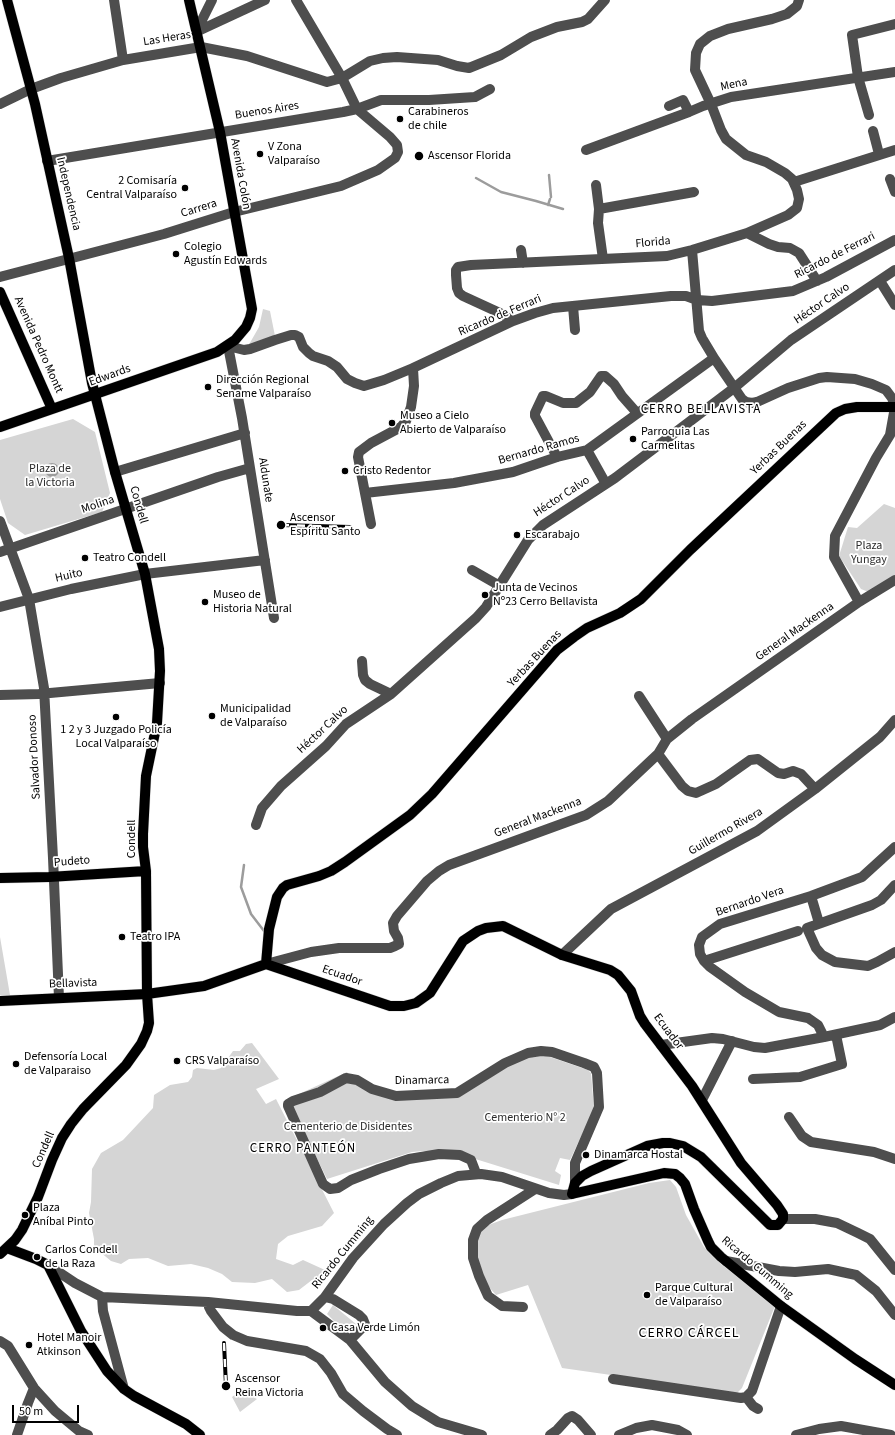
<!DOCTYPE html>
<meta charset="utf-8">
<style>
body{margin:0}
#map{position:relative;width:895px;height:1435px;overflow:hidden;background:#fff;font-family:"Source Sans 3",sans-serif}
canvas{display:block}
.scale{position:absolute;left:12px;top:1405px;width:67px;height:18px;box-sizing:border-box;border:2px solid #000;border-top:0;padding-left:5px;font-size:12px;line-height:14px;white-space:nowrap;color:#000;-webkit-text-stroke:3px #fff;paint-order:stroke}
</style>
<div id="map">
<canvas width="895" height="1435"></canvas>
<div class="scale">50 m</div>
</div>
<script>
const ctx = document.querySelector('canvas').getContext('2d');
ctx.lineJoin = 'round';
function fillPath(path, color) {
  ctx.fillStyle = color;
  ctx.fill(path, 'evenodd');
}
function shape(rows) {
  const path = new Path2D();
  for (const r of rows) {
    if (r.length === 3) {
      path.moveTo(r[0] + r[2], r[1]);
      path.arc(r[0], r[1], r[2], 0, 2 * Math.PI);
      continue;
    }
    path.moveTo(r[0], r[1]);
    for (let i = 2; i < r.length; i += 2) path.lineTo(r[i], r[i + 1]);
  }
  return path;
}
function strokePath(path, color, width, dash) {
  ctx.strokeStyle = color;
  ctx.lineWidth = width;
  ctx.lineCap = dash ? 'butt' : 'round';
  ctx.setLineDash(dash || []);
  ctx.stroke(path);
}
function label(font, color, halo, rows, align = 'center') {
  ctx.font = font + ' "Source Sans 3",sans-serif';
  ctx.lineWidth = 3.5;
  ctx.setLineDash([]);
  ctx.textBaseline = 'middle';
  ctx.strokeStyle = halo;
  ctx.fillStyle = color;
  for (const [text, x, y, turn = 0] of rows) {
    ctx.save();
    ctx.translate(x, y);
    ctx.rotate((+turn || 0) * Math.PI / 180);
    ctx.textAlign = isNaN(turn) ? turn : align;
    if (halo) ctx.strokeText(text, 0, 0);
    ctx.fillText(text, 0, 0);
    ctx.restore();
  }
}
fillPath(shape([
 [263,309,270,311,275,336,247,348,259,327],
 [73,419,95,432,110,493,102,512,25,535,8,523,0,499,0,440],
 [884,504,895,508,895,576,871,593,861,589,839,556,848,527,857,528],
 [0,937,10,995,0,995],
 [252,1043,279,1079,256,1089,266,1104,276,1099,334,1213,322,1226,288,1236,278,1244,276,1259,293,1265,303,1260,325,1270,321,1278,312,1280,299,1290,287,1292,272,1279,255,1283,232,1282,222,1274,208,1268,191,1264,168,1266,148,1258,129,1259,121,1264,111,1261,94,1247,94,1239,89,1213,91,1202,92,1169,101,1153,123,1140,153,1108,154,1095,170,1085,188,1082,192,1077,193,1070,197,1068,214,1070,221,1068,233,1051,240,1051,246,1044],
 [539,1054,550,1057,588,1070,591,1073,594,1109,570,1160,560,1158,555,1171,561,1175,559,1185,469,1157,423,1151,412,1152,327,1179,288,1099,347,1072,354,1084,377,1092,461,1090,528,1056],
 [670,1180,676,1187,686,1215,704,1247,721,1264,775,1306,742,1388,737,1393,562,1368,528,1285,496,1295,488,1286,476,1262,474,1242,483,1227,502,1220,649,1183],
 [333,1305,356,1324,346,1333,327,1314],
 [240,1391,257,1399,240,1412,232,1397]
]), '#d5d5d5');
fillPath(shape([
 [52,470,7]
]), '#9c9c9c');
strokePath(shape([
 [549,175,551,197],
 [476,178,501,192,536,201,563,209],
 [548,205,550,199],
 [244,865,241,887,251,914,264,931]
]), '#9c9c9c', 2.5);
const major = shape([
 [0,292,52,409],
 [0,427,217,352,235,340,246,327,250,318,252,309,220,132,189,0],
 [0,878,49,877,146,871],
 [266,964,390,1006,404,1006,416,1003,430,993,463,941,478,931,486,928,503,926,562,955,610,970,618,975,631,991,640,1016,645,1024,692,1086,741,1163,777,1205,783,1214,783,1219,778,1225,770,1225,701,1157,683,1146,670,1143,663,1143,647,1146,591,1171,582,1176,575,1183,572,1194,664,1173,675,1174,680,1178,685,1184,694,1209,708,1241,711,1247,721,1257,781,1306,855,1359,895,1385],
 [266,964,269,929,277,897,283,888,287,885,319,876,331,871,345,862,410,815,432,794,557,650,574,637,587,628,620,613,641,599,690,550,836,413,845,409,857,407,895,407],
 [0,1001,147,994,204,986,266,964],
 [7,1248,36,1259,48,1265,81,1331,107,1371,124,1389,134,1396,186,1424,200,1435],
 [0,1254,15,1240,22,1230,38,1197,52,1160,62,1138,71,1124,83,1109,126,1065,141,1044,147,1031,149,1023,147,994,146,871,143,847,143,834,146,776,157,723,160,671,159,649,145,574,115,472,92,383,69,258,35,104,7,0]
]);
strokePath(major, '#dbdbdb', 11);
strokePath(shape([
 [114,0,123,60],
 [196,32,265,0],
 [196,32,212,0],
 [0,104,31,89,61,78,123,60,201,47,247,56,327,82,342,78,370,61,383,58,397,57,438,60,457,66,469,68,501,55,531,37,557,27,582,22,588,19,605,0],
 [669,106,683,100,689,112],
 [869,115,858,77,852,35,895,24],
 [873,131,879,154],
 [586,150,689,112,703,106,731,97,895,72],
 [47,161,343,112,357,109,381,100,429,100,475,97,490,89],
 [890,179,895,192],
 [794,182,895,150],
 [596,185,599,209,598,223,603,259],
 [599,209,694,192],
 [747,233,769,244,778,247,790,248,799,253,817,281],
 [521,250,523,263],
 [692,250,699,331,702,338,714,358,742,399,746,402,752,403,757,402,788,388,819,378,827,377,855,379,872,384,886,390,892,398,895,407,890,435,876,458,835,536,834,557,859,602],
 [0,277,164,234,234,212,341,186,378,170,395,158,398,152,397,145,390,137,357,109,342,78,296,0],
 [880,281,895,305],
 [573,306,575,330],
 [513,321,500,313,463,296,459,293,457,288,456,275,456,270,458,267,471,265,667,256,692,250,747,233,788,215,797,208,799,199,797,190,792,179,785,173,766,162,746,155,726,139,721,130,711,104,695,70,696,53,700,44,710,36,728,29,772,19,787,14,797,6,799,0],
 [587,450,606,484],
 [557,457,535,416,535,413,543,396,546,396,563,403,576,403,590,392,601,376,605,376,614,384,622,396,637,413],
 [115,472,245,433],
 [365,493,454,483,513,472,557,457,587,450,714,358],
 [0,521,29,599,44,688,53,858,59,998],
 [371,524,358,457,359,452,371,443,401,427,406,421,411,407,414,386,413,368],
 [0,552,218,477,250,468],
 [472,570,500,586],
 [0,607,71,589,145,574,265,560],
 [274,618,242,418,228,346,244,350,250,349,275,340,291,335,295,335,299,337,303,347,309,353,313,356,328,361,337,367,347,379,355,383,364,386,384,380,413,368,513,321,535,313,553,308,671,296,686,296,697,300,712,301,793,291,826,277,895,240],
 [362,661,363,675,365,680,370,684,391,694],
 [0,695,39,694,160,683],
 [639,696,667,739],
 [658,754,682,786,688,791,696,793,716,784,750,760,758,759,778,773,784,774,793,771,801,774,815,789],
 [256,825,262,808,281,786,326,746,346,724,391,694,476,618,486,607,528,540,543,525,615,478,734,388,791,340,895,270],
 [895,885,881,900,872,905,807,928,816,948,822,955,835,962,868,966,877,962,895,952],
 [811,896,819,923],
 [562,955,611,909,757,831,815,789,880,737,895,720],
 [704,961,798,931],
 [266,964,311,952,339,948,390,948,395,946,399,944,398,938,394,931,393,923,397,916,427,881,439,871,449,865,586,815,608,801,658,754,667,739,692,719,859,602,895,580],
 [824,1037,818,1025,808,1018,779,1012,745,992,710,967,704,961,700,954,699,945,702,937,720,924,811,896,862,877,895,847],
 [661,1045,712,1038,723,1039,754,1047,765,1048,824,1037,880,1025,895,1017],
 [753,1079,800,1077,842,1064,836,1035],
 [702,1100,732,1041],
 [789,1117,802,1136,811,1142,874,1152,895,1159],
 [476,1173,471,1160,460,1155,439,1154,409,1159,379,1169,351,1180,338,1188,330,1189,323,1184,288,1106,288,1104,293,1101,320,1092,346,1078,357,1080,372,1089,396,1096,457,1093,505,1063,528,1053,541,1051,552,1052,584,1063,594,1067,597,1073,599,1107,575,1163,575,1183],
 [783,1219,815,1219,837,1223,858,1233,870,1239,895,1270],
 [726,1261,779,1271,795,1272,828,1269,856,1275,876,1291,895,1315],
 [48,1265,75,1283,102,1297,208,1302,297,1311,311,1311,325,1297,353,1258,384,1224,407,1203,419,1194,441,1183,458,1176,481,1174,502,1177,549,1193,564,1195,572,1194],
 [102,1297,103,1311,124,1389],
 [325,1297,333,1299,359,1315,363,1319,365,1324,363,1327,350,1340],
 [208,1302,209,1307,211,1311,223,1327,233,1335,247,1341,306,1351,320,1359,331,1373,343,1394,363,1411,387,1429,397,1435],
 [523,1307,502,1306,488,1296,479,1276,473,1258,473,1240,477,1229,487,1220,535,1189],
 [311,1311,350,1340,385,1382,412,1406,438,1422,482,1435],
 [0,1341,8,1346,34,1388,55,1411,79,1431,88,1435],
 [613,1379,741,1398,746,1397,752,1391,781,1306],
 [746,1397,753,1406,758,1409],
 [17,1435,28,1403,34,1388],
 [550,1435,557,1430,568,1418,572,1416,578,1420,591,1435],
 [619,1435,636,1428,652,1425,678,1430,687,1435],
 [796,1435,819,1429,841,1426,891,1435]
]), '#4e4e4e', 10);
strokePath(major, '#000', 10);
const rail = shape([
 [281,525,350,527],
 [224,1343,226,1386]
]);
strokePath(rail, '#000', 4);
strokePath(rail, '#fff', 2.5, [8]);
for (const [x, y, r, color] of [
 [400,119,4,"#000"],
 [260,154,4,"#000"],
 [419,156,5,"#000"],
 [185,188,4,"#000"],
 [176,254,4,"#000"],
 [208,387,4,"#000"],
 [392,423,4,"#000"],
 [633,439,4,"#000"],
 [345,471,4,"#000"],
 [281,525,5,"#000"],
 [517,535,4,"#000"],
 [85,558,4,"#000"],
 [485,595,4,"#000"],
 [205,602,4,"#000"],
 [212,716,4,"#000"],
 [116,717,4,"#000"],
 [122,937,4,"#000"],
 [177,1061,4,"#000"],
 [16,1064,4,"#000"],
 [586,1155,4,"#000"],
 [25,1215,4,"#000"],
 [37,1257,4,"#000"],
 [647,1295,4,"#000"],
 [323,1328,4,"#000"],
 [29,1345,4,"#000"],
 [226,1386,5,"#000"]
]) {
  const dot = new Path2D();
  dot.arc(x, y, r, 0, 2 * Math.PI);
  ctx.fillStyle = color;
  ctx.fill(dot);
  strokePath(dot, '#fff', 1.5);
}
label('12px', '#000', '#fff', [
 ["Las Heras",167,39,-9],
 ["Mena",734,85,-12],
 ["Buenos Aires",267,111,-9],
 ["Avenida Colón",240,174,80],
 ["Independencia",68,194,77],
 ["Carrera",199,209,-17],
 ["Florida",653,243,-5],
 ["Ricardo de Ferrari",835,256,-27],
 ["Héctor Calvo",822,304,-34],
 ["Ricardo de Ferrari",500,316,-23],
 ["Avenida Pedro Montt",38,345,66],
 ["Edwards",110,376,-20],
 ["Yerbas Buenas",779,448,-44],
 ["Bernardo Ramos",539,450,-16],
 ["Aldunate",265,480,81],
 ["Héctor Calvo",562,497,-33],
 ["Molina",98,505,-19],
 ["Condell",138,505,74],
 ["Huito",69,576,-13],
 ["General Mackenna",795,632,-35],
 ["Yerbas Buenas",535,659,-47],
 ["Héctor Calvo",323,730,-43],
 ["Salvador Donoso",35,757,-93],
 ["General Mackenna",538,818,-21],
 ["Guillermo Rivera",726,832,-30],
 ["Condell",132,839,-90],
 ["Pudeto",72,862,-4],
 ["Bernardo Vera",750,902,-19],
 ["Ecuador",342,976,19],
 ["Bellavista",73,984,-2],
 ["Ecuador",668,1032,53],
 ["Dinamarca",422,1081,-1],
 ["Condell",44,1150,-66],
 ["Ricardo Cumming",343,1253,-51],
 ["Ricardo Cumming",757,1268,40]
]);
label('12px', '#000', '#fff', [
 ["Carabineros",408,112],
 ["de chile",408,126],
 ["V Zona",268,147],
 ["Valparaíso",268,161],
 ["Ascensor Florida",428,156],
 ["2 Comisaría",177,181,"right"],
 ["Central Valparaíso",177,195,"right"],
 ["Colegio",184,247],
 ["Agustín Edwards",184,261],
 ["Dirección Regional",216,380],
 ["Sename Valparaíso",216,394],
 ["Museo a Cielo",400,416],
 ["Abierto de Valparaíso",400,430],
 ["Parroquia Las",641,432],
 ["Carmelitas",641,446],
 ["Cristo Redentor",353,471],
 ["Ascensor",290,518],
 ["Espíritu Santo",290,532],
 ["Escarabajo",525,535],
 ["Teatro Condell",93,558],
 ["Junta de Vecinos",493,588],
 ["Nº23 Cerro Bellavista",493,602],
 ["Museo de",213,595],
 ["Historia Natural",213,609],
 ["Municipalidad",220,709],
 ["de Valparaíso",220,723],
 ["1 2 y 3 Juzgado Policía",116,730,"center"],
 ["Local Valparaíso",116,744,"center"],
 ["Teatro IPA",130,937],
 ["Defensoría Local",24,1057],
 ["de Valparaiso",24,1071],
 ["CRS Valparaíso",185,1061],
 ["Dinamarca Hostal",594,1155],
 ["Plaza",33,1208],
 ["Aníbal Pinto",33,1222],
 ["Carlos Condell",45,1250],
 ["de la Raza",45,1264],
 ["Parque Cultural",655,1288],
 ["de Valparaíso",655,1302],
 ["Casa Verde Limón",331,1328],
 ["Hotel Manoir",37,1338],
 ["Atkinson",37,1352],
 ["Ascensor",235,1379],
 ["Reina Victoria",235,1393]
], 'left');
label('12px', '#2c2c2c', '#fff', [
 ["Plaza de",50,469],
 ["la Victoria",50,483],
 ["Plaza",869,546],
 ["Yungay",869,560],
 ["Cementerio N° 2",525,1118],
 ["Cementerio de Disidentes",348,1127]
]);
ctx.letterSpacing = '1px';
label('13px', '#000', '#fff', [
 ["CERRO BELLAVISTA",701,410],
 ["CERRO PANTEÓN",303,1149]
]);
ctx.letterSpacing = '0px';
ctx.letterSpacing = '1px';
label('14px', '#000', '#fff', [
 ["CERRO CÁRCEL",689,1334]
]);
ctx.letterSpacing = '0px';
</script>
